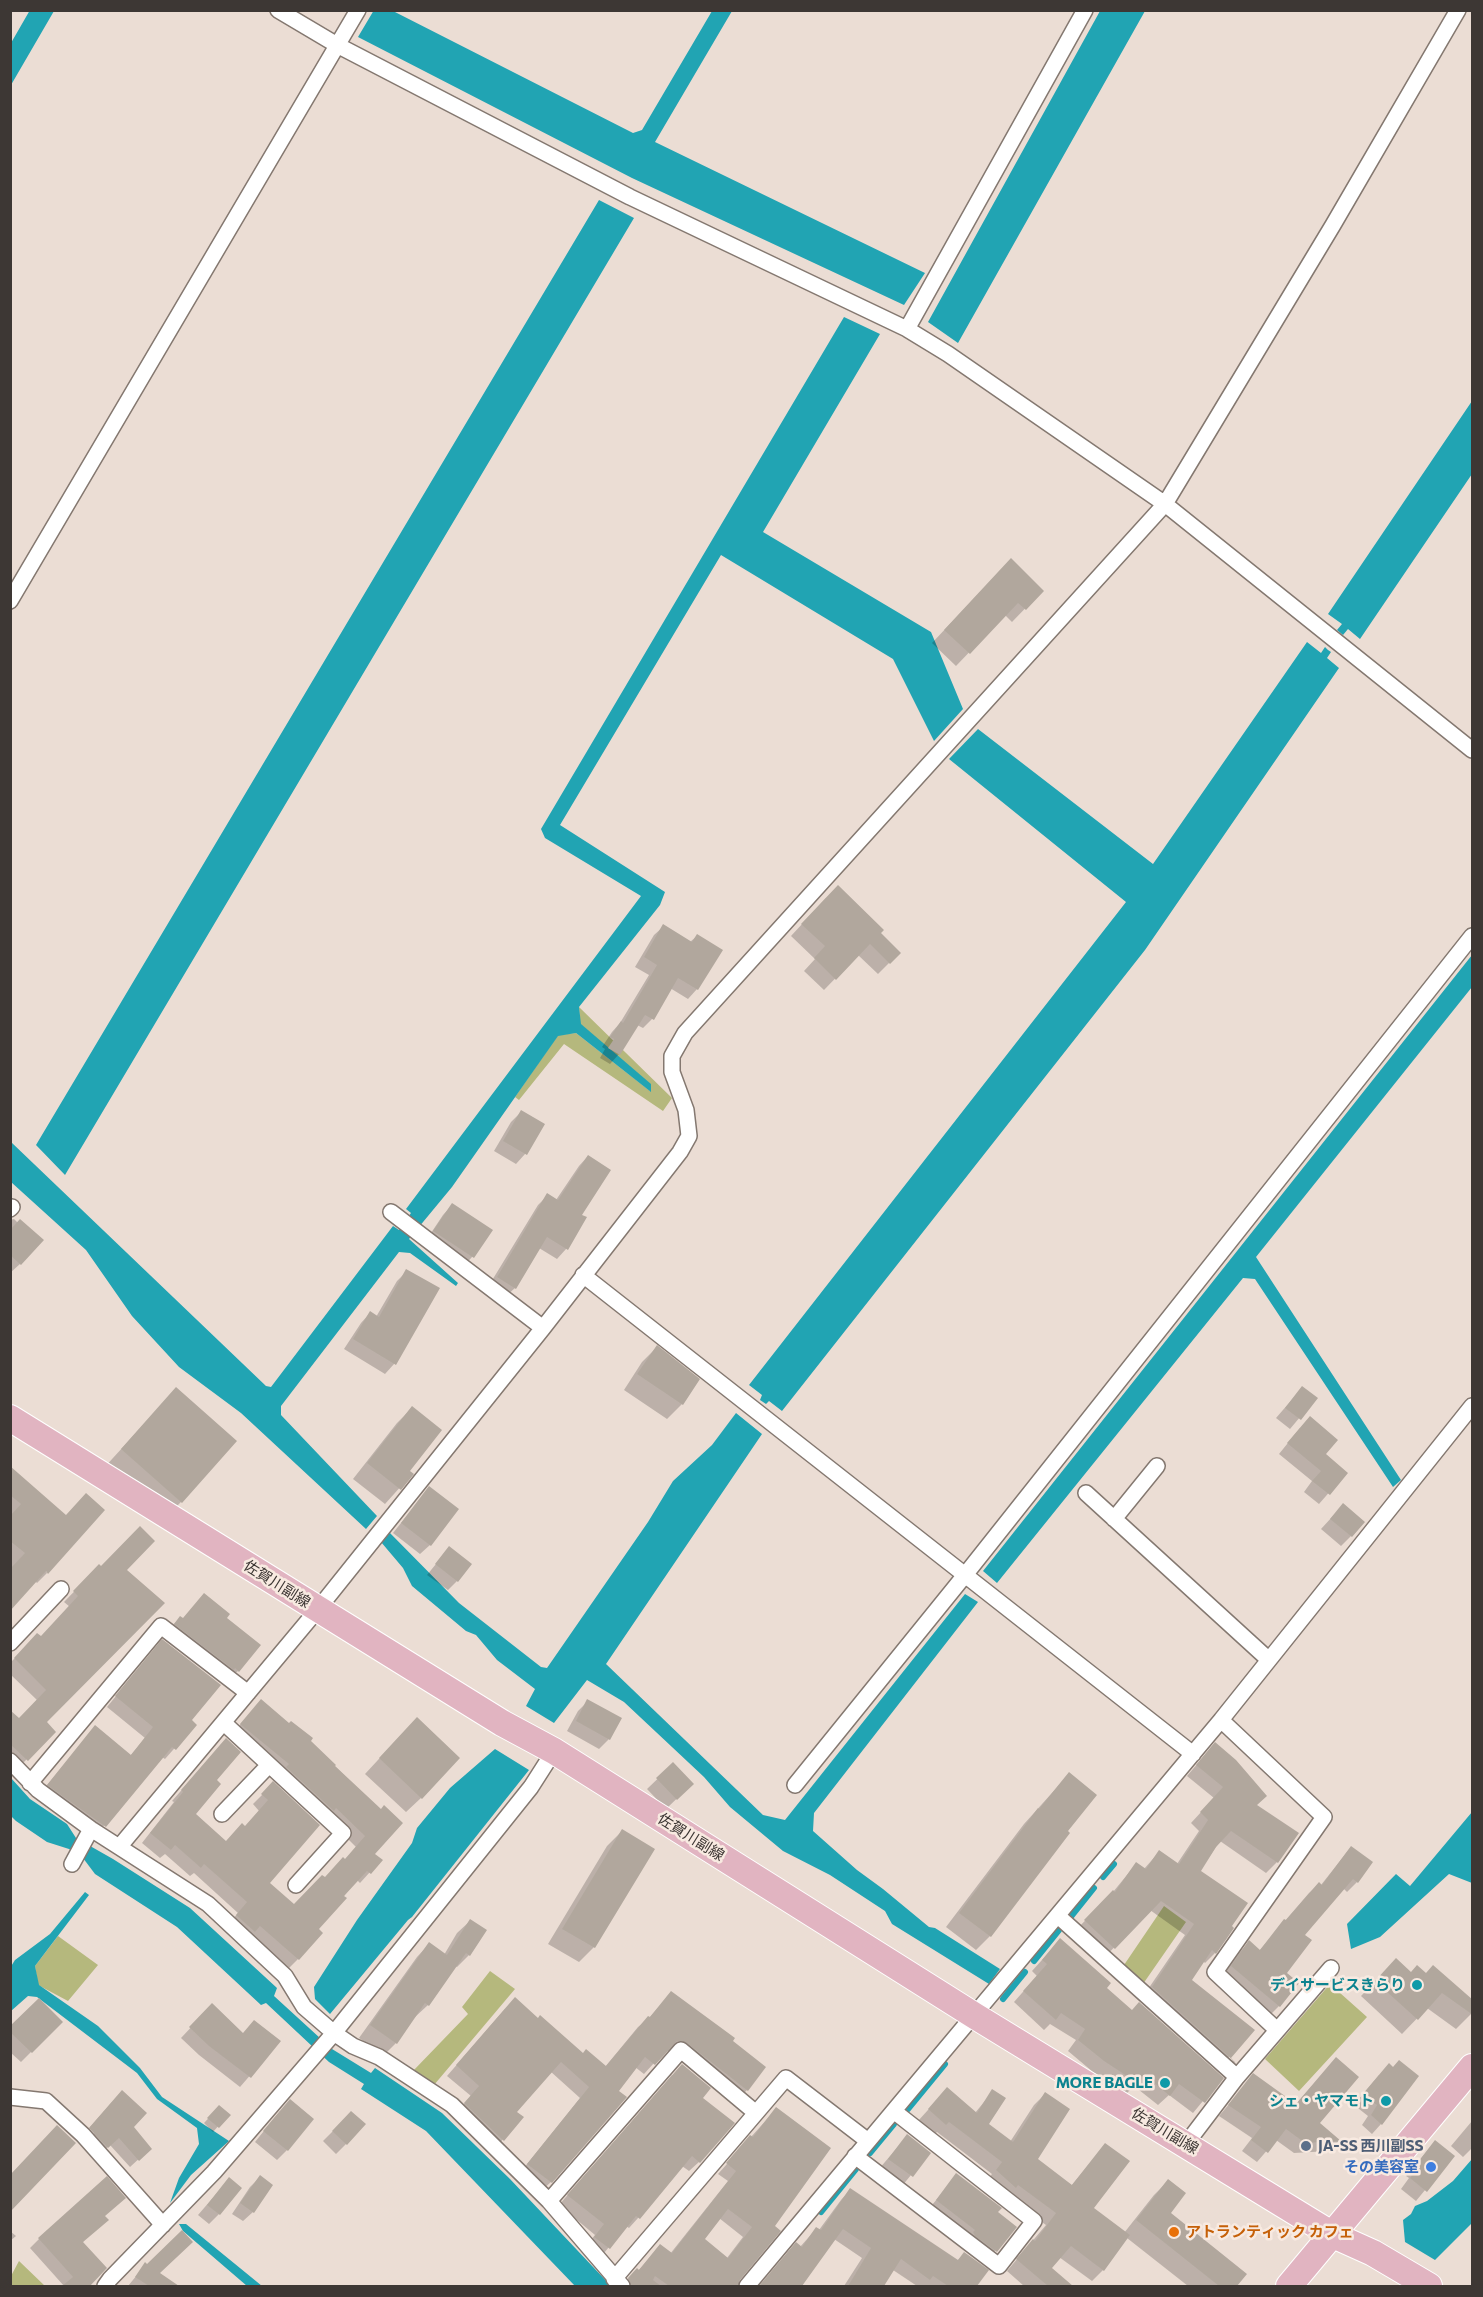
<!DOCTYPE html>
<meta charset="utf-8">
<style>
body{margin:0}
#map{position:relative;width:1483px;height:2297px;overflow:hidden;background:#ebddd4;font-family:Commissioner,sans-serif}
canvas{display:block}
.frame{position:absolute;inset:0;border:12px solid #3d3734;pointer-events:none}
</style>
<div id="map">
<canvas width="1483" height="2297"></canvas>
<div class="frame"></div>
</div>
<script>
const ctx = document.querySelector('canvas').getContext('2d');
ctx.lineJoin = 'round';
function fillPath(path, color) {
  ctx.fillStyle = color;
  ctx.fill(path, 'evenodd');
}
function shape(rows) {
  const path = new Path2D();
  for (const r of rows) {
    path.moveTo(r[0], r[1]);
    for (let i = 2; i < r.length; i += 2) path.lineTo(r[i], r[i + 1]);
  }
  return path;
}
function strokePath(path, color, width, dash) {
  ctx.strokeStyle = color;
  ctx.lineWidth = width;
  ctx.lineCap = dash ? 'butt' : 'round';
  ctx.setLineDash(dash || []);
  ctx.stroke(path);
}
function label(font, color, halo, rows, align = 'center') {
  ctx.font = font + ' Commissioner,"Noto Sans JP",sans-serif';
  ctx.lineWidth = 5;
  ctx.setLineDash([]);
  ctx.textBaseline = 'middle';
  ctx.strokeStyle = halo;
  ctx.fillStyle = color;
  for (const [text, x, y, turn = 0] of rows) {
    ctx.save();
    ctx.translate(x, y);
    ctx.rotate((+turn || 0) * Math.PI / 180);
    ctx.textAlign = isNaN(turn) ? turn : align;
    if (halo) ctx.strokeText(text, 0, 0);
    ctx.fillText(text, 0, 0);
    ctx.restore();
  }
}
fillPath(shape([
 [579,1007,672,1098,663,1111,564,1044,519,1100,515,1097,558,1035,576,1033,650,1091,650,1084,580,1024],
 [1164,1906,1186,1922,1143,1984,1124,1965],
 [58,1936,98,1965,68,2001,38,1985,35,1966],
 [490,1971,515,1989,434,2085,413,2071,468,2014,462,2007],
 [1330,1984,1367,2017,1299,2091,1265,2059],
 [19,2261,45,2286,11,2286,11,2276]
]), '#b5b87d');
fillPath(shape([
 [30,10,54,11,11,85,11,43],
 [374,10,393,11,633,133,642,130,712,11,732,11,655,142,925,273,904,305,632,178,358,37],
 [1100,11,1145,11,958,343,928,322],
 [599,200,634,218,65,1175,36,1145],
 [844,317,880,334,763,532,931,632,963,709,934,741,893,659,721,555,560,825,665,892,660,905,579,1007,581,1024,651,1084,651,1092,576,1033,558,1036,452,1187,409,1239,458,1283,456,1286,410,1253,399,1252,281,1406,281,1415,377,1516,366,1529,241,1413,179,1367,132,1316,86,1250,11,1182,11,1142,266,1386,271,1387,393,1226,399,1230,411,1213,406,1209,641,896,545,838,541,829],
 [1472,401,1472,474,1360,639,1348,629,1343,635,1337,630,1342,624,1328,614],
 [1307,642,1321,653,1325,647,1328,650,1331,652,1327,658,1339,668,1145,950,782,1411,769,1401,766,1404,760,1400,762,1395,749,1385,1126,902,949,759,978,729,1153,864],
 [1472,955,1472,987,1256,1257,1401,1480,1393,1487,1255,1279,1243,1278,997,1583,983,1571],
 [736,1413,762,1434,606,1664,763,1815,785,1820,965,1594,978,1602,814,1813,813,1831,857,1870,883,1889,929,1927,935,1928,1000,1969,989,1984,892,1924,885,1911,830,1875,783,1851,730,1807,704,1777,624,1702,587,1680,554,1723,526,1706,535,1689,497,1660,476,1635,466,1631,412,1586,403,1568,381,1542,389,1532,459,1603,541,1667,547,1668,648,1522,673,1481,712,1445],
 [495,1749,529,1770,412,1917,408,1920,330,2014,315,1999,314,1987,357,1920,412,1843,417,1828,450,1788],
 [11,1778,30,1799,67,1824,76,1838,113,1859,190,1908,277,1988,274,1996,332,2049,371,2073,375,2068,442,2113,510,2179,611,2286,575,2286,426,2131,361,2089,364,2084,329,2062,266,2003,261,2005,177,1927,95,1874,83,1858,69,1849,47,1842,16,1821,11,1816],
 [1472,1812,1472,1883,1449,1874,1380,1937,1351,1949,1347,1924,1396,1874,1410,1886],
 [85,1892,89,1895,35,1966,39,1985,98,2026,140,2068,162,2097,229,2141,191,2175,170,2203,179,2178,199,2144,197,2128,157,2099,137,2073,37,1997,28,1996,11,2011,10,1968,15,1960,50,1934],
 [1472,2159,1472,2223,1435,2260,1405,2242,1403,2220,1411,2214,1415,2206,1427,2201,1453,2181],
 [179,2224,186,2224,262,2286,247,2286,183,2231]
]), '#21a4b3');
fillPath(shape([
 [998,573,1042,591,1012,622,1005,615,956,666,932,643],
 [826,898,879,933,899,953,878,974,858,955,824,990,804,971,815,959,791,936],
 [664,926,690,942,697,936,697,989,688,999,670,988,652,1019,643,1028,637,1025,619,1054,610,1064,600,1058,605,1049,602,1047,612,1032,620,1023,649,975,635,967,654,935],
 [521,1112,543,1125,525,1154,516,1164,494,1151,511,1122],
 [588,1156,580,1215,566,1249,557,1259,539,1248,515,1288,505,1297,488,1287,538,1205,548,1195,556,1200,579,1166],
 [452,1205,491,1230,472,1257,463,1267,425,1242,443,1215],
 [14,1219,18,1223,20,1264,10,1273,10,1220],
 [407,1271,394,1364,385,1374,344,1349,361,1323,370,1313,376,1317,397,1281],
 [657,1347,682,1404,667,1419,624,1390,642,1362],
 [1302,1388,1316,1398,1290,1429,1276,1418],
 [176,1389,181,1502,161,1522,102,1470],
 [412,1408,408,1471,412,1474,385,1504,353,1479,397,1423],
 [1300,1428,1323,1455,1346,1473,1319,1504,1304,1492,1312,1481,1279,1454],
 [10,1468,47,1573,37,1583,35,1581,10,1607],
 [429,1488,430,1545,420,1554,393,1533],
 [1343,1505,1351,1536,1341,1546,1321,1529],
 [449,1548,457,1581,448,1590,427,1575],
 [99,1566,125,1570,45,1722,54,1732,17,1769,10,1763,10,1712,19,1720,37,1700,10,1674,10,1663,38,1635,40,1638,70,1607,64,1602],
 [180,1618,182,1619,225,1618,238,1671,228,1680,171,1627],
 [153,1651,190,1721,195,1725,165,1759,162,1757,95,1836,39,1795,95,1727,130,1756,145,1738,107,1707],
 [588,1701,609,1739,599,1749,567,1731,578,1711],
 [252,1711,309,1741,381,1811,373,1854,380,1861,360,1883,357,1880,317,1929,298,1959,288,1969,250,1935,227,1926,238,1913,194,1873,190,1876,165,1854,160,1858,142,1843,174,1802,172,1801,217,1750,215,1780,194,1814,226,1842,245,1827,259,1811,253,1804,273,1784,268,1883,294,1906,345,1861,356,1847,326,1817,231,1735],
 [402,1734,421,1798,406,1812,365,1774],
 [1205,1755,1256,1805,1297,1833,1277,1862,1266,1873,1220,1841,1199,1872,1215,1953,1205,1963,1203,1961,1189,1980,1253,2030,1228,2058,1235,2062,1225,2072,1142,1998,1185,1935,1150,1910,1103,1959,1075,1931,1113,1892,1136,1864,1144,1869,1159,1852,1177,1864,1199,1831,1191,1823,1214,1798,1187,1776],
 [673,1764,692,1784,666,1809,647,1789],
 [1069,1774,1066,1831,1068,1833,990,1936,976,1950,946,1927,1024,1824],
 [622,1831,653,1849,594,1947,579,1962,548,1944,607,1846],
 [1351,1847,1357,1882,1347,1892,1343,1888,1303,1935,1285,1973,1279,2006,1269,2016,1222,1977,1240,1952,1249,1942,1259,1951,1309,1893,1319,1884,1321,1885],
 [470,1921,469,1955,457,1967,455,1966,428,2005,415,2017,414,2016,396,2043,384,2055,359,2038,417,1957,429,1944,444,1955,457,1933],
 [1060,1940,1105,1988,1131,2012,1222,2078,1193,2113,1169,2095,1158,2105,1134,2086,1127,2093,1093,2072,1068,2051,1076,2040,1050,2024,1044,2030,1014,2002,1037,1976,1032,1971],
 [1396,1960,1411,1974,1417,1967,1472,2013,1456,2029,1427,2008,1402,2034,1361,1996],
 [671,1993,731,2041,747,2090,737,2100,673,2050,664,2052,644,2074,635,2067,551,2182,541,2191,519,2174,580,2098,550,2071,515,2112,521,2118,494,2150,455,2114,471,2096,447,2076,505,2009,605,2067,638,2027,649,2018],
 [212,2005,242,2034,279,2042,240,2087,199,2055,181,2038],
 [61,2022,21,2062,10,2052,10,2029],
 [1336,2059,1318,2124,1339,2141,1329,2151,1294,2153,1276,2140,1257,2162,1242,2151,1252,2138,1219,2116,1254,2075,1295,2105],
 [672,2075,701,2098,699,2162,689,2171,682,2166,638,2218,629,2228,626,2226,600,2258,585,2247,595,2235,559,2205],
 [1379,2075,1381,2124,1372,2134,1362,2125,1368,2116,1354,2105],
 [993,2091,987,2125,1010,2142,1034,2105,1045,2094,1036,2159,1071,2186,1105,2145,1092,2209,1124,2233,1154,2195,1168,2181,1169,2213,1245,2274,1235,2286,1188,2286,1127,2238,1103,2270,1092,2281,1059,2257,1049,2268,1071,2286,1024,2286,1007,2271,1046,2225,986,2182,992,2174,937,2132,934,2135,918,2121,937,2100,975,2113],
 [114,2100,132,2127,142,2156,130,2167,110,2145,99,2155,87,2141,95,2132,90,2127],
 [219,2107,228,2115,213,2132,204,2123],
 [776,2109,773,2226,738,2280,737,2286,621,2286,637,2270,638,2271,660,2246,670,2254,728,2181,718,2174],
 [719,2218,743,2237,727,2258,702,2239],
 [280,2111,287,2150,277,2160,255,2142],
 [351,2113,346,2144,336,2154,323,2141],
 [1472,2121,1472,2148,1463,2157,1451,2146],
 [907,2136,929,2153,902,2186,879,2169],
 [1435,2142,1453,2156,1416,2201,1401,2189,1409,2178,1406,2176],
 [957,2175,996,2213,1015,2227,986,2261,927,2211],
 [260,2177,253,2212,243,2221,232,2214,250,2187],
 [229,2179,219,2214,209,2224,198,2215],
 [850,2190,957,2261,964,2254,987,2271,976,2286,925,2286,923,2285,917,2286,893,2270,883,2286,844,2286,862,2258,834,2239,798,2286,760,2286,787,2254,800,2247,816,2229,819,2230,841,2200],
 [104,2217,82,2243,105,2268,87,2286,64,2286,30,2248,39,2239],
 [10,2231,16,2236,10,2241],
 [146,2264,172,2283,169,2286,128,2286]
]), '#0003');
strokePath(shape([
 [1103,1877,1114,1864],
 [1070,1918,1094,1888],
 [1034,1961,1059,1930],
 [1003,1999,1025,1972],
 [908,2109,945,2064],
 [870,2153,894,2124],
 [821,2212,856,2169]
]), '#21a4b3', 6);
fillPath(shape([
 [1011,558,1044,591,1026,610,1018,603,970,654,944,630],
 [838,885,884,930,881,933,901,953,890,964,870,944,836,980,814,958,825,946,801,924],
 [663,924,692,942,697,934,723,950,698,990,678,978,654,1020,645,1015,620,1055,608,1048,614,1039,610,1037,621,1021,623,1023,657,965,644,957],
 [521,1110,545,1124,527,1155,503,1141],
 [588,1155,611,1170,582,1215,587,1217,568,1250,547,1237,516,1289,497,1277,547,1193,558,1200],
 [452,1203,493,1230,474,1258,433,1231],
 [20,1219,44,1240,21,1265,10,1255,10,1230],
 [406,1269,440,1288,396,1365,353,1339,370,1311,379,1317],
 [657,1345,700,1379,683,1405,637,1374],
 [1302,1386,1318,1398,1301,1420,1285,1408],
 [176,1387,237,1441,182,1503,121,1449],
 [412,1406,442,1430,410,1471,414,1474,401,1490,367,1463],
 [1310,1416,1338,1440,1326,1454,1348,1473,1330,1495,1312,1481,1321,1471,1287,1443],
 [10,1466,66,1515,86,1493,105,1510,48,1574,46,1571,10,1611,10,1569,25,1553,10,1541,10,1516,21,1504,10,1495],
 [429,1486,459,1509,431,1546,401,1523],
 [1343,1503,1365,1522,1352,1537,1330,1519],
 [140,1526,155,1541,127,1570,165,1603,47,1722,56,1732,28,1761,10,1744,10,1710,19,1718,46,1690,14,1658,37,1633,41,1636,78,1596,73,1591,99,1564,101,1566],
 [449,1546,472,1564,458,1582,435,1564],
 [204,1593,230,1614,227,1618,261,1645,239,1672,235,1668,234,1670,174,1624,180,1616,183,1618],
 [162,1639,221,1685,192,1720,197,1725,176,1750,172,1747,106,1827,47,1785,95,1725,131,1755,153,1727,115,1696],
 [261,1699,289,1723,291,1721,313,1738,311,1741,336,1765,335,1766,381,1809,384,1805,403,1823,375,1854,383,1860,371,1874,367,1871,344,1896,347,1898,319,1929,323,1933,299,1960,260,1926,255,1932,236,1915,247,1902,204,1864,201,1868,175,1845,171,1850,150,1833,183,1792,181,1790,226,1738,241,1752,217,1780,221,1784,196,1814,226,1841,242,1823,245,1826,268,1800,261,1794,273,1781,320,1825,270,1883,294,1904,322,1875,325,1877,343,1857,345,1859,365,1836,336,1808,334,1811,286,1767,289,1764,240,1724],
 [587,1699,622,1718,610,1740,576,1721],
 [417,1717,460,1758,422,1799,379,1758],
 [1215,1742,1236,1760,1267,1796,1257,1805,1299,1833,1278,1863,1231,1831,1216,1847,1201,1871,1248,1903,1232,1926,1234,1928,1216,1954,1212,1950,1192,1980,1255,2030,1231,2058,1236,2063,1152,1987,1194,1924,1161,1901,1115,1949,1084,1920,1113,1890,1115,1892,1136,1862,1146,1869,1159,1850,1179,1864,1208,1820,1200,1812,1223,1787,1196,1765],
 [673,1762,694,1784,677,1800,656,1778],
 [1069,1772,1097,1795,1068,1831,1070,1833,991,1937,959,1913,1038,1808,1039,1809],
 [622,1829,655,1849,595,1948,562,1929],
 [1351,1846,1373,1862,1358,1883,1353,1879,1305,1935,1312,1940,1287,1973,1299,1983,1280,2007,1231,1966,1249,1940,1260,1950,1284,1919,1286,1920,1319,1882,1322,1885],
 [470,1919,487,1930,470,1956,466,1953,429,2006,425,2003,397,2044,370,2025,429,1942,447,1955],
 [1060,1938,1111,1983,1107,1988,1132,2010,1139,2002,1224,2078,1205,2103,1179,2084,1170,2096,1144,2075,1139,2084,1104,2061,1078,2040,1085,2029,1061,2013,1056,2020,1023,1991,1047,1964,1042,1960],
 [1396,1958,1411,1972,1417,1965,1426,1973,1433,1965,1473,2000,1473,2015,1442,1993,1418,2020,1375,1981],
 [671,1991,735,2038,733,2041,766,2067,748,2091,687,2043,677,2041,655,2065,645,2057,619,2091,627,2097,552,2183,527,2164,589,2087,561,2062,517,2112,524,2117,504,2141,464,2103,479,2086,456,2065,515,1997,538,2018,540,2015,583,2053,586,2049,606,2066,648,2016,650,2017],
 [39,1998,63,2022,32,2053,10,2032,10,2026],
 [212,2003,243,2033,254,2020,281,2041,251,2078,209,2046,189,2027],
 [1336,2057,1359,2077,1320,2123,1341,2141,1305,2143,1286,2129,1268,2153,1251,2140,1261,2127,1228,2105,1253,2073,1296,2104],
 [1399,2060,1419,2076,1382,2125,1371,2115,1377,2105,1362,2095,1389,2063,1393,2067],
 [682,2064,711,2088,703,2098,735,2123,700,2163,692,2156,640,2219,636,2216,610,2249,594,2237,604,2224,567,2195],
 [947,2087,977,2113,992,2089,1006,2098,989,2124,1013,2142,1045,2092,1070,2109,1038,2159,1072,2185,1105,2143,1130,2161,1094,2208,1130,2235,1104,2271,1071,2246,1052,2268,1073,2286,1048,2286,1016,2259,1033,2239,1035,2241,1056,2213,1018,2185,1016,2188,996,2170,1002,2162,949,2122,946,2125,928,2109],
 [122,2090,147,2113,134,2127,152,2149,139,2161,119,2138,108,2148,89,2128],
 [290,2099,314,2119,288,2151,263,2131],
 [219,2105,231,2115,219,2128,207,2118],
 [776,2107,831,2148,775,2226,781,2231,740,2280,738,2286,669,2286,655,2276,653,2280,661,2286,631,2286,628,2278,637,2268,639,2270,660,2244,672,2253,736,2171,726,2163,750,2135,753,2137],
 [728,2209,752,2227,728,2258,705,2239],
 [351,2111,366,2124,347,2145,332,2131],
 [57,2125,76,2143,10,2212,10,2175],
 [907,2134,931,2153,913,2177,888,2159],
 [1435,2140,1455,2156,1427,2192,1410,2178,1418,2168,1415,2166],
 [956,2173,1002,2208,998,2212,1017,2227,997,2252,975,2236,973,2232,975,2230,936,2200],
 [260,2175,273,2185,254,2213,240,2203],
 [107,2176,126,2198,105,2216,109,2220,83,2242,107,2268,90,2286,62,2286,73,2277,38,2238],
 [229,2177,242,2188,220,2215,207,2205],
 [1168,2179,1186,2193,1171,2213,1247,2274,1237,2286,1219,2286,1136,2220],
 [850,2188,958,2260,964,2252,989,2270,977,2286,948,2286,933,2276,930,2280,901,2259,884,2286,848,2286,871,2248,843,2229,802,2286,759,2286,796,2242,802,2247,816,2227,821,2230],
 [182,2230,193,2242,160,2273,179,2286,149,2286,135,2277,145,2262,147,2264]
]), '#b1a79d');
const minor = shape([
 [278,10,337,45,630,197,907,329,948,354,1165,504,1472,750],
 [907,329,1085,10],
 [10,601,358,10],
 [10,1209,12,1207],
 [391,1212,543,1328],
 [583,1275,1193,1754],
 [1086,1493,1269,1660],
 [1114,1519,1157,1466],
 [10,1643,61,1589],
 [1221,1720,1324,1817,1215,1972,1277,2030],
 [224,1723,343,1833,296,1885],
 [10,1761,38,1790,91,1829,208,1904,285,1976,304,2007,334,2033,353,2046,379,2057,452,2105,549,2201,622,2286],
 [30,1783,161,1626,248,1693],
 [795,1785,965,1575,1472,936],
 [222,1814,269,1765],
 [120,1846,318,1609,543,1328,680,1152,689,1136,686,1110,672,1072,672,1056,685,1033,1165,504,1333,225,1458,10],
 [72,1864,91,1829],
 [1058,1916,1237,2077],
 [10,2097,46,2101,83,2135,163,2225],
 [1186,2144,1237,2077,1331,1968],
 [855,2156,999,2266,1034,2221,895,2112],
 [549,2201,681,2050,756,2113],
 [614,2279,786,2078,868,2141],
 [105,2286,110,2279,214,2172,334,2033,531,1787,554,1751],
 [747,2286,1221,1720,1472,1406]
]);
const primary = shape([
 [10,1418,502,1723,554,1751,975,2016,1333,2235,1373,2253,1429,2286],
 [1289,2286,1472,2067]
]);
strokePath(minor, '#847870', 18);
strokePath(primary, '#fff', 28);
strokePath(minor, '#fff', 15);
strokePath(primary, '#e1b4c1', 26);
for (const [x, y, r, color] of [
 [1417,1985,6,"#0f9aa8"],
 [1165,2083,6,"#0f9aa8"],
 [1386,2101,6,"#0f9aa8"],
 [1306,2146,6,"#5c6f8a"],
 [1431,2167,6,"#3f7fe0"],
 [1174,2232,6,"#e8710a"]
]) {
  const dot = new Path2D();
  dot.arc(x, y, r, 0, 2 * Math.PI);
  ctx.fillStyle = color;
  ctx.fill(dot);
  strokePath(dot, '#f8eae1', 2);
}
label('15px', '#3d3734', '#f8eae1', [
 ["佐賀川副線",277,1584,32],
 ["佐賀川副線",691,1837,32],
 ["佐賀川副線",1165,2131,31]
]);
label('bold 15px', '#0d838f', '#f8eae1', [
 ["デイサービスきらり",1405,1985],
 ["MORE BAGLE",1153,2083],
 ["シェ・ヤマモト",1374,2101]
], 'right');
label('bold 15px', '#4e5e75', '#f8eae1', [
 ["JA-SS 西川副SS",1318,2146]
], 'left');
label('bold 15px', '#366cbe', '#f8eae1', [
 ["その美容室",1419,2167]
], 'right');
label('bold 15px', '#c56008', '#f8eae1', [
 ["アトランティック カフェ",1186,2232]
], 'left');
</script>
